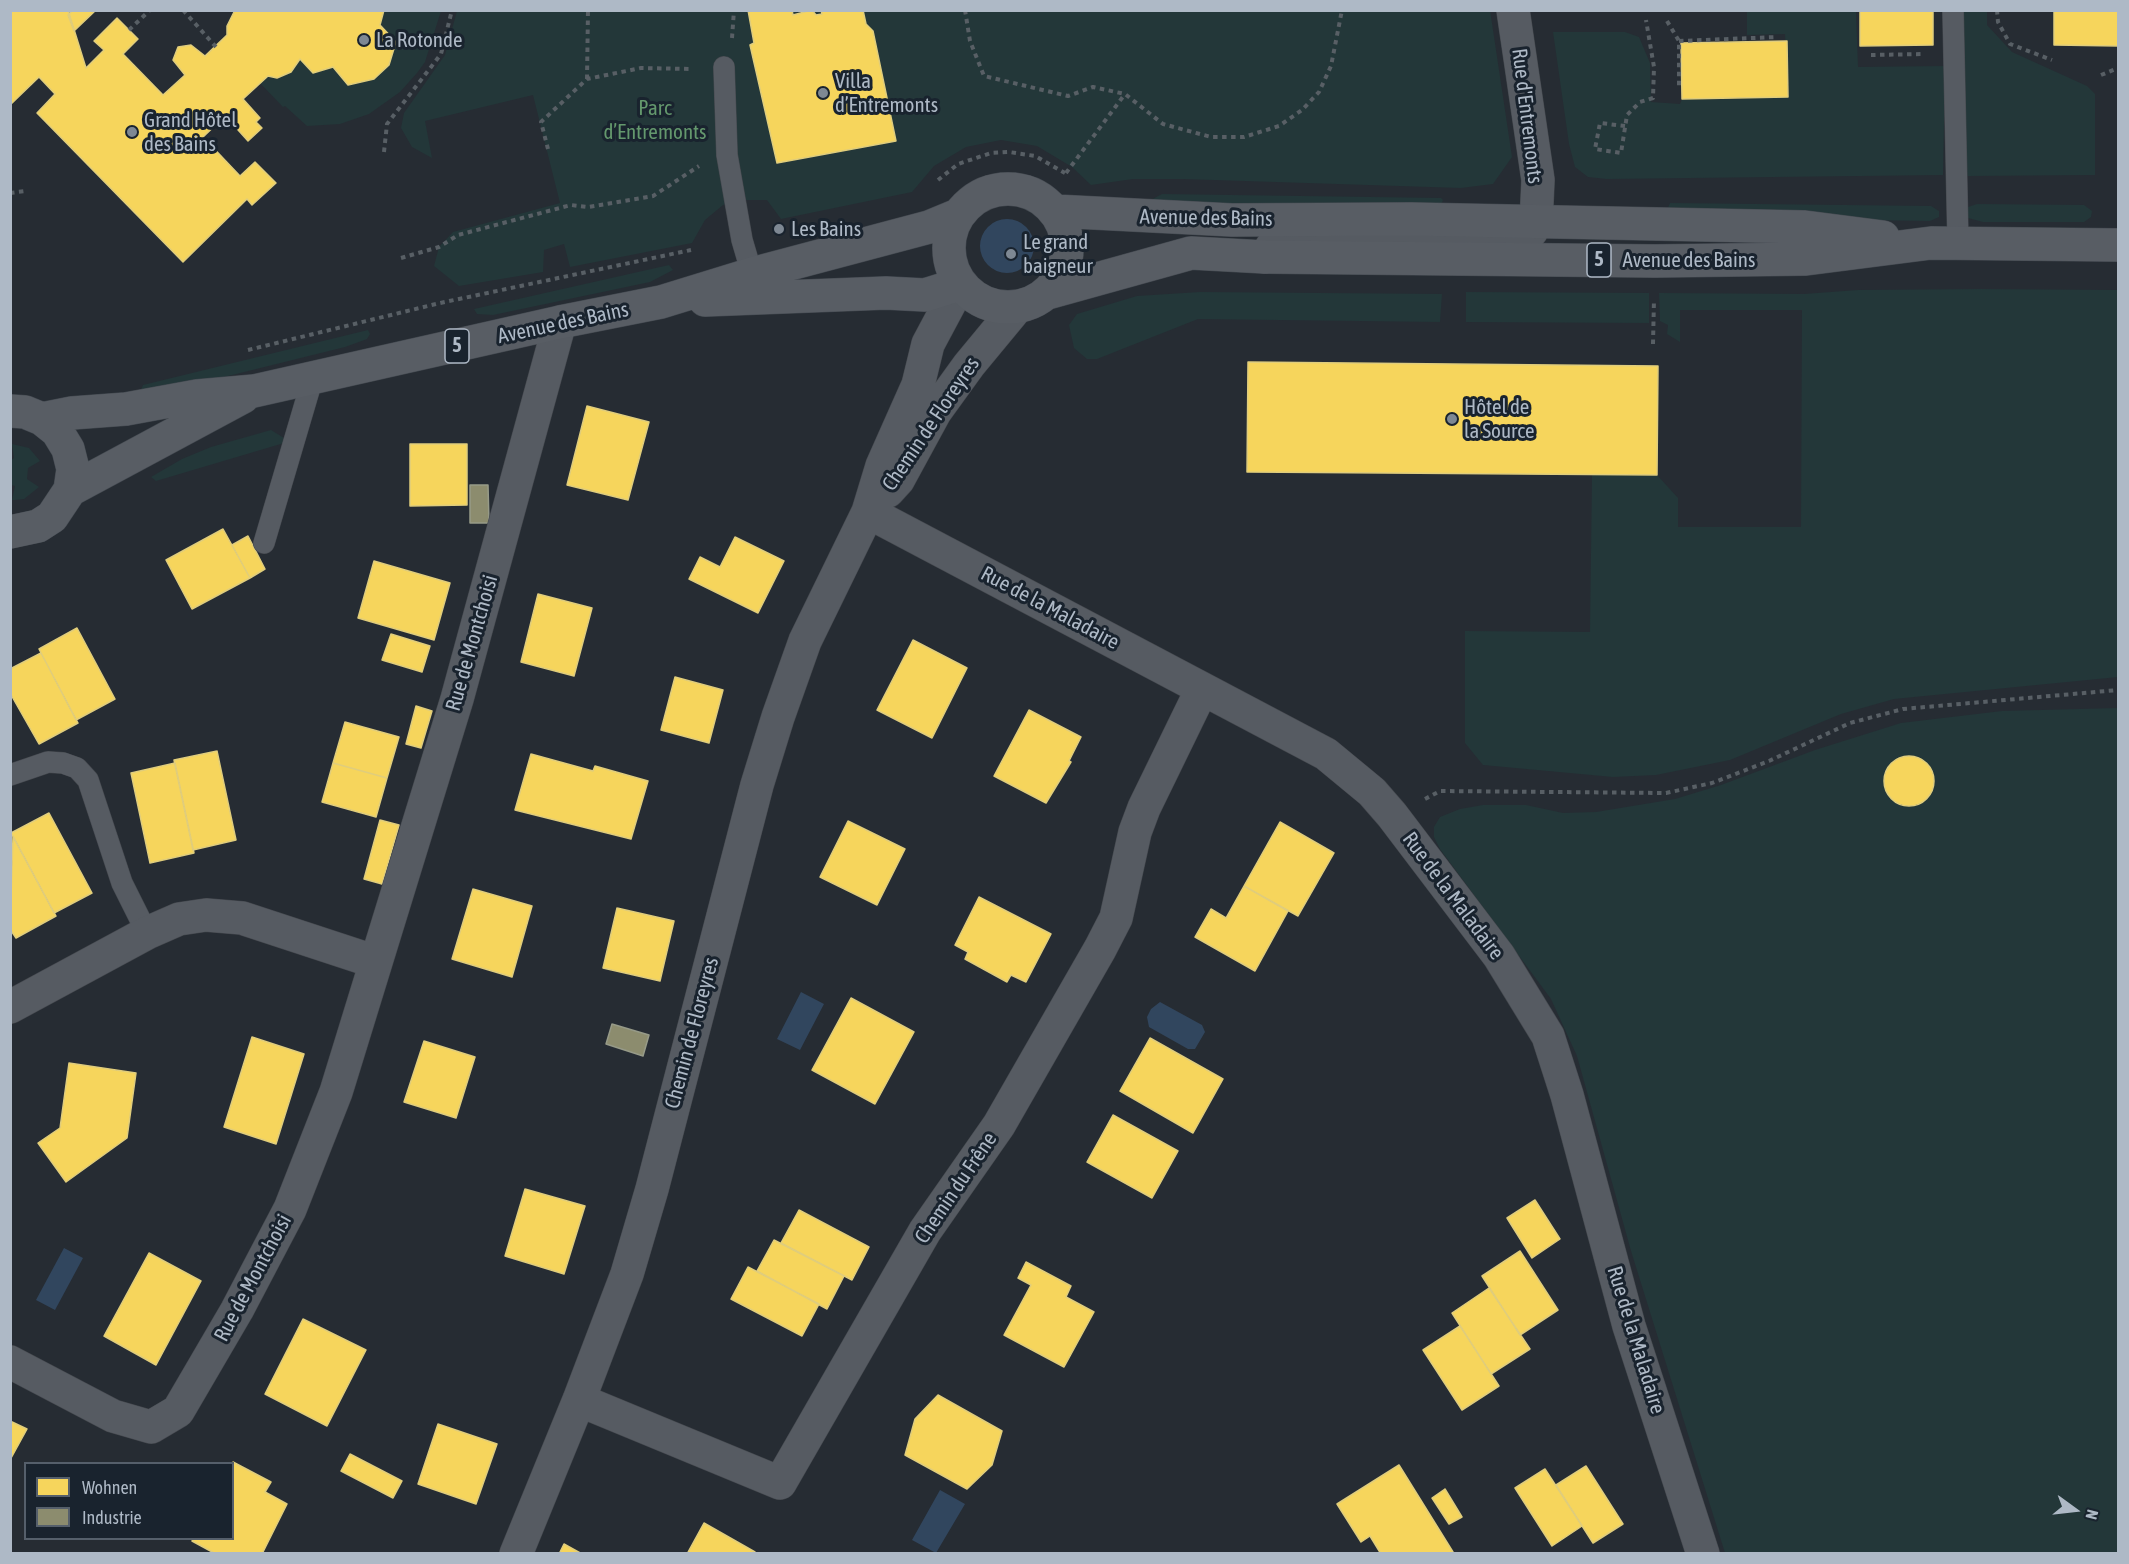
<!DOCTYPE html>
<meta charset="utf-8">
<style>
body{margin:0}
#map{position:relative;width:2129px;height:1564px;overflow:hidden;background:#262c33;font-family:"Asap Condensed",sans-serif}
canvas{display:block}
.frame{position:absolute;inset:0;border:12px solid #aeb9c6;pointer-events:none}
.legend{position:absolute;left:24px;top:1462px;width:210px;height:78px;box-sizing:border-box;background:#19232e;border:2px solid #555f6b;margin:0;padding:8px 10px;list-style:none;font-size:18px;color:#aeb9c6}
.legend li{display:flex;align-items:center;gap:12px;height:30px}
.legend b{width:30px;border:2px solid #555f6b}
.north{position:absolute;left:2045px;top:1480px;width:60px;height:60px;-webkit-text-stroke:4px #19232e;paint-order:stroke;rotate:105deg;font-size:16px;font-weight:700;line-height:24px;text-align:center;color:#aeb9c6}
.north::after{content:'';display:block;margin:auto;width:21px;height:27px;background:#aeb9c6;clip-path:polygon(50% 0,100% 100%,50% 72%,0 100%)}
</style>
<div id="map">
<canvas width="2129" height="1564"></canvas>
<div class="frame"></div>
<ul class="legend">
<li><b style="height:16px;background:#f6d55c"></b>Wohnen</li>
<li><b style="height:16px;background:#8c8c6e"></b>Industrie</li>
</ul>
<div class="north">N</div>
</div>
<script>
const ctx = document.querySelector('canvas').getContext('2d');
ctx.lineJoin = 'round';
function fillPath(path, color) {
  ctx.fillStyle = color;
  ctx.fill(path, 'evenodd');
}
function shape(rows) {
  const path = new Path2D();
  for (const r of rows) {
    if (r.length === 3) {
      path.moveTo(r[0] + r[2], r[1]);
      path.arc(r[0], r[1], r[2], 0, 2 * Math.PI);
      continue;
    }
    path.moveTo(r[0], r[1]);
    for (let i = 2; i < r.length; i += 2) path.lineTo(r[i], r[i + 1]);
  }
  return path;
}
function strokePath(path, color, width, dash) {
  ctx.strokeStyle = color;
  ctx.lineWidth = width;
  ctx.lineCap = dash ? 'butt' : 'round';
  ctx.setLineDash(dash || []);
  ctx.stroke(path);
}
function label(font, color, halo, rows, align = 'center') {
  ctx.font = font + ' "Asap Condensed",sans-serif';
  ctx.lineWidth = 6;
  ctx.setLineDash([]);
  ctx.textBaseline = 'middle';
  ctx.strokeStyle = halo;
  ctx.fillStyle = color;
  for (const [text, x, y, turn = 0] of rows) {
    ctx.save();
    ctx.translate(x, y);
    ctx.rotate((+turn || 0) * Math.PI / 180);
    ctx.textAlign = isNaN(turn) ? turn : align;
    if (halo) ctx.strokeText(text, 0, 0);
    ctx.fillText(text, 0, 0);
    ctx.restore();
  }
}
fillPath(shape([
 [1490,10,1512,157,1493,184,1461,188,1183,179,1133,179,1091,185,1072,167,1037,146,1001,140,966,147,934,166,912,192,781,219,767,200,743,200,723,205,705,220,692,243,570,267,564,244,544,250,543,272,459,286,434,266,439,247,453,232,560,203,533,95,425,121,432,158,412,147,401,128,404,113,445,55,457,11],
 [384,11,441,11,425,62,417,73,400,92,369,114,340,124,307,126,285,106,283,107,260,83,268,76,277,78,291,72,300,59,313,73,333,67,348,85,374,79,389,65,396,42,380,25],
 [1747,11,1856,11,1858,67,1945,66,1943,175,1607,179,1588,177,1575,167,1569,144,1553,32,1625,32,1639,37,1650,63,1651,102,1680,104,1682,99,1788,97,1785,34,1747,35],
 [1962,11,1987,11,1987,25,2012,52,2087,86,2095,94,2095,175,1966,176],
 [1162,194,1441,198,1443,200,1441,205,1208,209,1151,200],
 [1670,203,1931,206,1939,211,1939,217,1930,221,1669,217,1667,210],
 [1977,204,2084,205,2092,211,2091,217,2084,222,1983,222,1968,218,1968,207],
 [669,265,673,270,650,282,493,315,477,314,474,309],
 [1981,289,2118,290,2118,677,1894,699,1841,714,1730,760,1656,775,1613,777,1483,765,1465,743,1465,631,1590,632,1592,475,1657,475,1678,498,1678,527,1801,527,1802,310,1680,310,1680,342,1667,334,1668,325,1660,321,1659,293,1804,294,1858,290],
 [1200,292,1442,294,1440,322,1198,319,1097,359,1087,359,1074,348,1069,325,1077,314,1137,296],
 [1466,292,1649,293,1649,323,1466,322],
 [368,330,370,334,367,339,345,347,220,378,140,392,143,385],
 [271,430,284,438,284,443,156,481,151,477,182,459,211,447],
 [12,444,29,448,40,461,28,468,27,479,39,487,24,499,15,500,12,500,15,486,11,485,11,460,14,458],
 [2118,708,2118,1553,1725,1553,1631,1251,1577,1056,1551,999,1440,849,1434,837,1434,827,1440,817,1460,809,1483,805,1526,805,1563,813,1596,812,1675,799,1721,785,1815,750,1901,723,2002,711]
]), '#233739');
fillPath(shape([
 [1007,246,27],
 [801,992,824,1004,800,1050,777,1039],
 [1160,1002,1202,1025,1205,1032,1195,1049,1188,1049,1149,1027,1147,1017,1151,1009],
 [64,1248,83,1258,55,1310,36,1300],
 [940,1490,965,1504,936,1553,912,1540]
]), '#31465e');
const homes = shape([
 [10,10,68,10,86,68,104,50,94,41,117,18,138,39,123,54,163,95,185,75,173,60,178,47,191,45,205,56,227,35,227,26,235,10,384,10,380,25,396,42,389,65,374,79,348,85,333,67,313,73,300,59,291,72,277,78,268,76,243,99,260,118,256,122,262,128,248,141,230,121,223,118,203,137,240,176,255,162,276,183,252,205,247,199,183,262,37,113,55,94,39,77,10,105,10,10],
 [73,10,96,10,74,31,68,15,73,10],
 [748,10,792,10,793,15,812,10,816,15,822,14,821,10,863,10,866,24,873,31,896,141,777,163,750,45,754,43,748,10],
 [1860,10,1933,10,1933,45,1860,46,1860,10],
 [2054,10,2118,10,2118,46,2054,45,2054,10],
 [1787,41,1788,97,1682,99,1681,43,1787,41],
 [1248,362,1658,366,1657,475,1247,472,1248,362],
 [587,406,649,422,628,500,567,485,587,406],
 [410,444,467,444,467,505,410,506,410,444],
 [223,529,250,578,192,609,166,560,223,529],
 [248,536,265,569,250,578,232,545,248,536],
 [735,537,784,561,758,613,689,579,700,557,720,567,735,537],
 [374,561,450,583,434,640,358,618,374,561],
 [538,594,592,608,574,676,521,662,538,594],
 [77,628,115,699,76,720,39,649,77,628],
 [391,634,430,646,422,672,382,660,391,634],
 [913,640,967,668,932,738,877,710,913,640],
 [41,653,78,723,39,744,10,693,10,669,41,653],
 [675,677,723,690,709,743,661,730,675,677],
 [416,706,432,711,421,748,406,744,416,706],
 [1029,710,1081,737,1069,761,1071,762,1046,803,994,776,1029,710],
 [345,722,399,737,387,778,333,763,345,722],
 [217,751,236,840,193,850,174,760,217,751],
 [531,754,593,771,595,766,648,781,631,839,515,810,531,754],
 [1909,781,25],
 [175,763,194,853,150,863,131,773,175,763],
 [333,763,387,778,376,817,322,802,333,763],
 [49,813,92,893,54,913,11,833,49,813],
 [380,820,399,825,382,884,364,879,380,820],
 [848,821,905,849,877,905,820,877,848,821],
 [1280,822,1334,853,1298,916,1244,886,1280,822],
 [13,836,56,916,16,938,10,929,13,836],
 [1244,886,1288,911,1255,971,1195,937,1211,909,1226,918,1244,886],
 [473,889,532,906,512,977,452,959,473,889],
 [979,897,1051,934,1026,982,1011,975,1007,982,965,959,968,952,955,945,979,897],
 [617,908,674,921,660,981,603,968,617,908],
 [851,998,914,1032,875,1104,812,1070,851,998],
 [252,1037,304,1054,276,1144,224,1127,252,1037],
 [1150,1038,1223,1079,1193,1133,1120,1091,1150,1038],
 [424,1041,475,1057,456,1118,404,1102,424,1041],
 [69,1063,136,1073,127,1138,66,1182,38,1143,60,1128,69,1063],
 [1113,1115,1178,1151,1152,1198,1087,1162,1113,1115],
 [525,1189,585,1206,564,1274,505,1256,525,1189],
 [1535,1200,1560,1239,1532,1258,1507,1218,1535,1200],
 [799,1210,869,1247,852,1280,781,1243,799,1210],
 [774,1240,844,1276,827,1309,757,1271,774,1240],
 [1520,1251,1558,1310,1520,1335,1482,1276,1520,1251],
 [149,1253,201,1281,156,1365,104,1336,149,1253],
 [1026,1262,1071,1286,1066,1297,1094,1312,1064,1367,1004,1335,1031,1285,1018,1278,1026,1262],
 [748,1267,819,1304,802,1336,731,1299,748,1267],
 [1489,1288,1530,1349,1491,1374,1452,1313,1489,1288],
 [303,1319,366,1350,327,1426,265,1394,303,1319],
 [1460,1326,1499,1386,1462,1410,1423,1350,1460,1326],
 [938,1395,1002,1431,992,1465,967,1489,905,1455,915,1419,938,1395],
 [10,1421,27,1429,10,1460,10,1421],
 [438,1424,497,1444,476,1504,418,1484,438,1424],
 [350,1454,402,1481,393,1498,341,1471,350,1454],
 [233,1462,271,1482,265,1492,287,1504,262,1554,216,1554,192,1541,194,1538,232,1538,233,1462],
 [1399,1465,1453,1552,1450,1554,1381,1554,1370,1536,1361,1542,1337,1504,1399,1465],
 [1586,1466,1623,1524,1593,1543,1556,1485,1586,1466],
 [1545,1469,1582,1526,1552,1546,1515,1488,1545,1469],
 [1445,1489,1462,1517,1449,1524,1432,1498,1445,1489],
 [704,1523,755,1552,754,1554,687,1554,704,1523],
 [564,1544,582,1554,559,1554,564,1544]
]);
fillPath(homes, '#f6d55c');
strokePath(homes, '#e0cd7c', 1.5);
const industry = shape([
 [470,485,488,485,489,523,470,523,470,485],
 [612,1024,649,1035,643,1056,606,1044,612,1024]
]);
fillPath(industry, '#8c8c6e');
strokePath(industry, '#969a88', 1.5);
const lane = shape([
 [1953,10,1958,243],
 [724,67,727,155,742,240,752,274],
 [264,543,313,377],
 [10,775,48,762,63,763,77,768,88,780,122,883,147,933]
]);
const street = shape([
 [1265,257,1277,239,1499,241,1513,241,1531,232,1536,223,1538,180,1513,10],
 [888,491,898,480,935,412,969,365,1017,307],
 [868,512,1326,754,1372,792,1392,815,1499,956,1548,1036,1567,1095,1629,1326,1703,1554],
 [10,1007,147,933,179,919,206,915,242,918,376,962],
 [10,1362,113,1416,151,1427,178,1411,237,1310,290,1209,336,1092,457,699,560,322],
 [579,1400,780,1483,925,1231,999,1125,1100,949,1116,918,1135,832,1144,808,1202,689],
 [516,1554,579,1400,627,1274,652,1189,757,785,778,717,805,641,868,512,882,466,918,385,928,344,960,284]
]);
const primary = shape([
 [1008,248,59],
 [1055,211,1232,220,1411,219,1805,227,1883,237],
 [1047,293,1191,253,1265,257,1655,261,1806,259,1931,243,2118,245],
 [705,300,886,293,925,295,960,284],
 [10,411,25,412,42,419,57,431,68,449,73,469,70,490,52,517,38,526,10,532],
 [42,419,72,413,126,409,197,396,254,391,560,322,661,302,752,274,929,227,958,215],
 [70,490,243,397]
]);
strokePath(lane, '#44484e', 22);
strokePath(street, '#44484e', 34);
strokePath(primary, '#434950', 34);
strokePath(shape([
 [183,10,216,47],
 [965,10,970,41,984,76,1068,96,1093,87,1125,94,1163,124,1211,137,1244,137,1279,126,1302,110,1319,92,1331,66,1342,10],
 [1997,10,1998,22,2010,44,2052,60],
 [1667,21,1679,41,1679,88],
 [129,30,150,10],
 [732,38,734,10],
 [1679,41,1777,37],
 [1871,55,1923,54],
 [2101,75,2118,68],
 [587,79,588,10],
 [1625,126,1600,123,1595,149,1621,153,1627,115,1640,102,1653,98,1654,67,1646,20],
 [548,149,541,122,587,79,641,68,692,69],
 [384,152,387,124,441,54,452,10],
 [1066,173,1125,94],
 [938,180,958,164,991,153,1009,152,1035,156,1065,173],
 [10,193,25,191],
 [401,258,439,247,458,235,571,205,588,207,653,196,699,166],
 [1653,344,1654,299],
 [248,350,440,303,691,250],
 [1425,799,1440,791,1666,793,1712,783,1769,761,1850,723,1903,709,2118,690]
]), '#585f65', 4, [4.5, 4.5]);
strokePath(lane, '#565b62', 21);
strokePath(street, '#565b62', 33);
strokePath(primary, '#585d64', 33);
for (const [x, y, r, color] of [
 [364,40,6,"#7e8893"],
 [823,93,6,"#7e8893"],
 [132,132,6,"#7e8893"],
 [779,229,6,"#7e8893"],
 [1011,254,6,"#7e8893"],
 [1452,419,6,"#7e8893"]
]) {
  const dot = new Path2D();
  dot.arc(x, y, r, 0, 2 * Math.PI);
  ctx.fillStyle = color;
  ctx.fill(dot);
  strokePath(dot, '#19232e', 2);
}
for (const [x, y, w] of [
 [1599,260,24],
 [457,346,24]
]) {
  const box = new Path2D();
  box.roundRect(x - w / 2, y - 17, w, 34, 4.5);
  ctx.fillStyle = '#19232e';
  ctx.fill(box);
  strokePath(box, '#aeb9c6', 1.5);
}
label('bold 20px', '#aeb9c6', null, [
 ["5",1599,260],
 ["5",457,346]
]);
label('21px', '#aeb9c6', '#19232e', [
 ["La Rotonde",376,40],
 ["Villa",835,81],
 ["d’Entremonts",835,105],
 ["Grand Hôtel",144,120],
 ["des Bains",144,144],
 ["Les Bains",791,229],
 ["Le grand",1023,242],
 ["baigneur",1023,266],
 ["Hôtel de",1464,407],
 ["la Source",1464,431]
], 'left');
label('21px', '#64986d', '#19232e', [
 ["Parc",655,108],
 ["d’Entremonts",655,132]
]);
label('21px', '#aeb9c6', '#19232e', [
 ["Rue d'Entremonts",1527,116,83],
 ["Avenue des Bains",1206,218,1],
 ["Avenue des Bains",1689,260],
 ["Avenue des Bains",563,323,-12],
 ["Chemin de Floreyres",931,424,-56],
 ["Rue de la Maladaire",1050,608,28],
 ["Rue de Montchoisi",472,643,-74],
 ["Rue de la Maladaire",1453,896,53],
 ["Chemin de Floreyres",692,1033,-75],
 ["Chemin du Frêne",956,1188,-56],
 ["Rue de Montchoisi",253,1278,-62],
 ["Rue de la Maladaire",1636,1340,73]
]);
</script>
